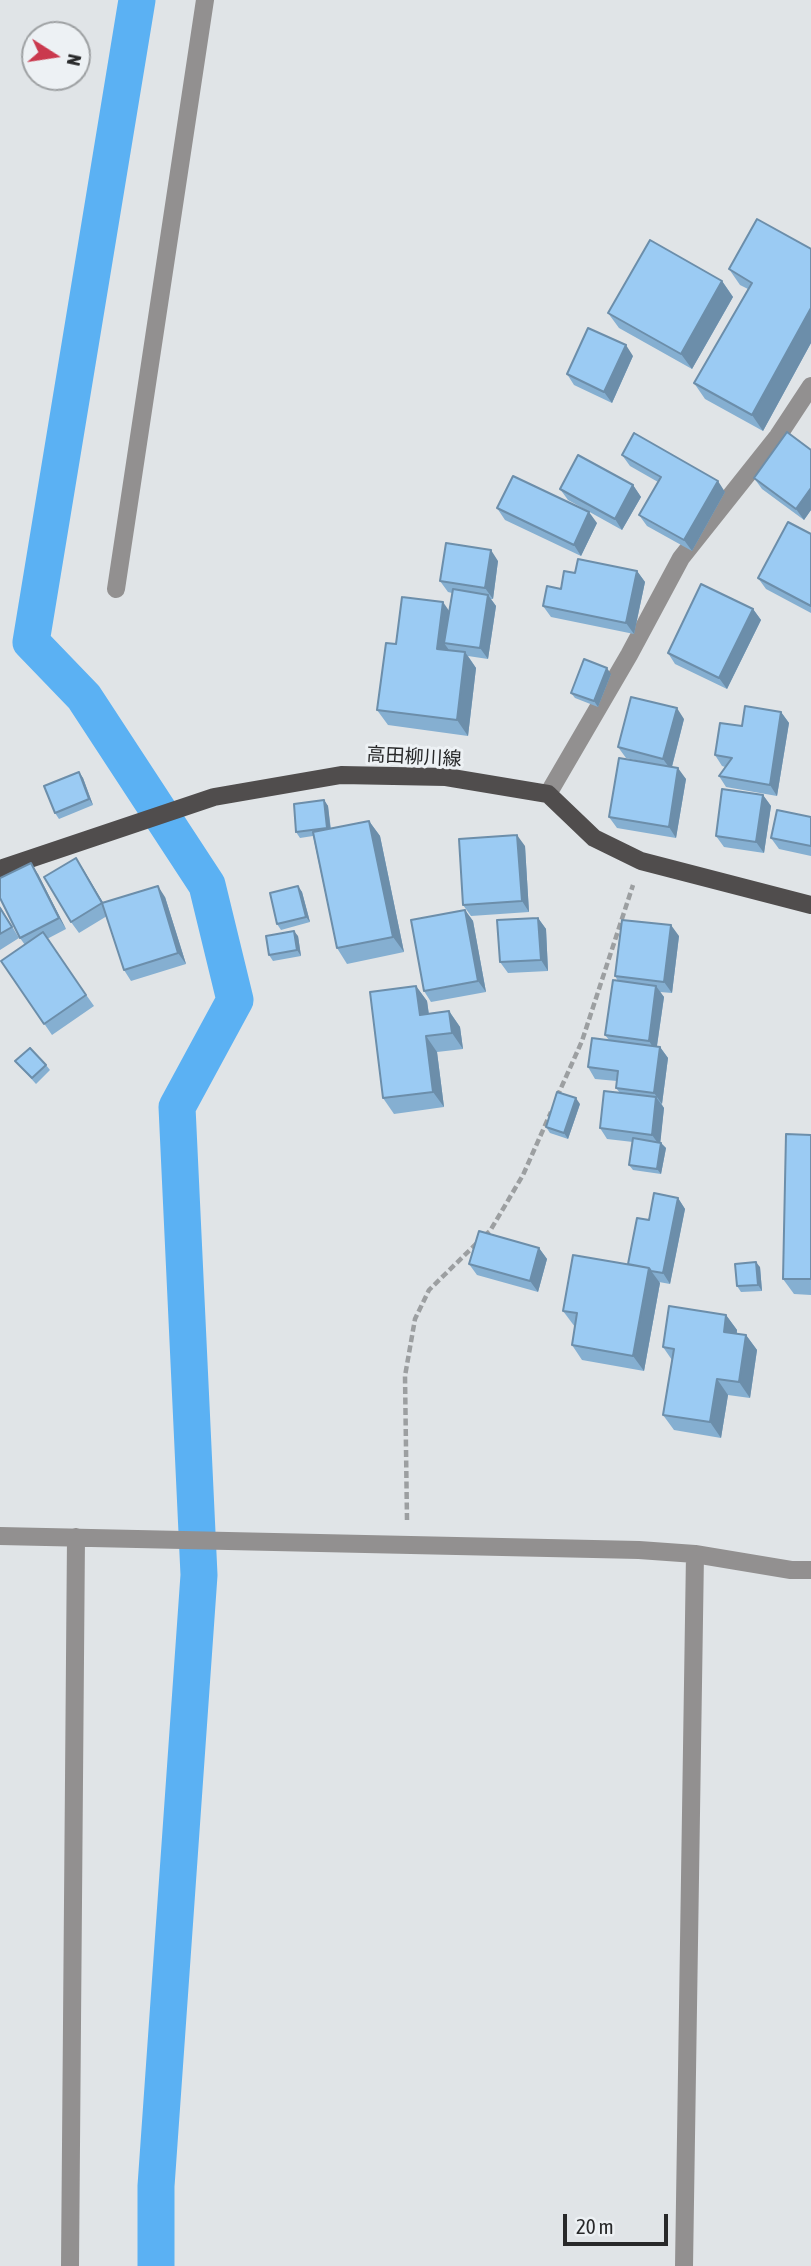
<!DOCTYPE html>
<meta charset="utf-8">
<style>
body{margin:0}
#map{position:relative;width:811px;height:2266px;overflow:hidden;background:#e0e4e7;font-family:"Asap Condensed",sans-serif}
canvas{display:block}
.north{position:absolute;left:21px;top:21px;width:70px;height:70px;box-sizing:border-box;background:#edf1f4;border:2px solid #9ea1a3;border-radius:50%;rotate:102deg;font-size:19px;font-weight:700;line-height:28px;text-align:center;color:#28292a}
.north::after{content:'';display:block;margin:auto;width:24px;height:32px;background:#ca394e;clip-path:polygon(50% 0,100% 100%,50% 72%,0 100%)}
.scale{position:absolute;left:563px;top:2214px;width:105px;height:32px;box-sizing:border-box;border:4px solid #28292a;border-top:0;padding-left:9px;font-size:21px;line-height:24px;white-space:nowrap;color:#28292a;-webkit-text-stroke:5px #edf1f4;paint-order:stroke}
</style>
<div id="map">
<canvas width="811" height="2266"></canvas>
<div class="north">N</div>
<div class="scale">20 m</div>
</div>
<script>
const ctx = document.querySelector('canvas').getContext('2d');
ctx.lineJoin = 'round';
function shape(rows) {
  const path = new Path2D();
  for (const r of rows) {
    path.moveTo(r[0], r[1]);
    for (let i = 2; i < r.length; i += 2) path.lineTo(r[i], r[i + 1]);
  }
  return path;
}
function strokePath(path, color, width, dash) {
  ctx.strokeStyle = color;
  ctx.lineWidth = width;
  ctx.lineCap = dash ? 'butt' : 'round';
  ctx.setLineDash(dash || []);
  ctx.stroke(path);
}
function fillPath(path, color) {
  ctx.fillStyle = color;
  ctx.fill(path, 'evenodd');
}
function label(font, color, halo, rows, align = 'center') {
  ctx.font = font + ' "Asap Condensed","Noto Sans JP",sans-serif';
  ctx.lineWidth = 6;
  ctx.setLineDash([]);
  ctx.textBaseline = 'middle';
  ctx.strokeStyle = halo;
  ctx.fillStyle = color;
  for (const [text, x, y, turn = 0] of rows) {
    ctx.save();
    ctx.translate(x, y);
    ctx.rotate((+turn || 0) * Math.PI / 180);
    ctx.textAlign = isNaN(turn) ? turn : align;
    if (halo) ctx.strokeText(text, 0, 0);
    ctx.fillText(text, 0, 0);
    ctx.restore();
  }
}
strokePath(shape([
 [137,0,31,642,84,697,207,885,235,1000,177,1107,199,1575,156,2186,156,2266]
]), '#5bb1f3', 37);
strokePath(shape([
 [557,1097,582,1041,633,885],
 [484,1236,490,1231,523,1175,551,1112],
 [407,1520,405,1376,415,1319,429,1290,478,1242]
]), '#9c9fa1', 4.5, [7, 3.5]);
strokePath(shape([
 [116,589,205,0],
 [548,794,629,655,681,558,778,436,811,386],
 [0,1536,639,1550,695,1554,791,1570,811,1570],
 [70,2266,76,1537],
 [684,2266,695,1554]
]), '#929090', 18);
strokePath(shape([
 [0,869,214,797,341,775,446,777,548,794,594,838,641,861,811,905]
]), '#504d4d', 18);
fillPath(shape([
 [811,249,811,343,763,431,705,399,694,383,748,289,740,285,729,269],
 [722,281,733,297,692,369,619,328,608,313],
 [633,356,612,403,574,385,567,374],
 [811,450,811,510,804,520,762,489,754,478],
 [622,455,725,492,692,551,647,526,639,515,658,482,630,466],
 [633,485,641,497,622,530,568,500,560,489],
 [497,508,597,523,581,556,505,520],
 [811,534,811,613,766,589,758,578],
 [498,561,493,599,491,599,496,606,488,659,468,656,476,668,468,736,388,725,377,710,396,644,449,611,452,593,448,592,440,581],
 [637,571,645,582,634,634,551,617,543,606,561,589,575,573],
 [753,609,761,620,727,689,675,664,668,653],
 [611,674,598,707,575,698,571,693],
 [781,712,789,723,777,796,726,787,719,776,725,767,722,766,715,755,742,726],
 [684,719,672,767,686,779,676,838,617,828,609,817,639,761,626,758,618,747],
 [79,772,83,778,93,805,59,819,55,813],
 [763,795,771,806,764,853,724,847,716,836],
 [324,800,328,806,331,829,369,821,380,836,404,952,347,964,337,948,313,836,300,838,296,832],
 [811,817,811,856,779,849,771,838],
 [525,846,529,912,471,916,463,905],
 [83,869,103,903,165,897,186,964,131,981,124,970,107,916,79,933,71,922],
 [38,874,66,929,47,939,94,1006,52,1035,1,961,25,945,20,938],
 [298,886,302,892,310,922,281,930,277,924],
 [0,906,19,938,0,950],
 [465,910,473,921,486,992,431,1002,424,991],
 [538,918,546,929,548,971,508,973,500,962],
 [298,936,301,956,273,961,269,955],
 [679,936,672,993,660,992,664,997,657,1046,660,1047,668,1058,662,1104,661,1103,664,1108,660,1142,666,1148,661,1174,633,1170,629,1165,633,1142,607,1139,600,1128,620,1093,616,1088,617,1081,595,1079,588,1067,609,1040,605,1035,618,981,615,976],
 [416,986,427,1001,429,1014,449,1011,460,1027,463,1049,437,1052,444,1107,394,1114,383,1098],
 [15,1061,46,1065,50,1070,36,1084],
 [580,1104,568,1139,550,1133,546,1127],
 [811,1135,811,1295,794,1294,783,1279],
 [678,1198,685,1209,670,1284,659,1282,660,1283,644,1371,582,1360,572,1345,575,1327,563,1311,628,1264,649,1220],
 [539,1248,547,1259,538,1292,477,1275,469,1264],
 [760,1267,762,1291,741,1292,737,1286],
 [726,1315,737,1330,737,1334,746,1335,757,1350,750,1398,728,1395,721,1438,674,1430,663,1415,672,1360,663,1347]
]), '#85afd1');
fillPath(shape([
 [722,281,733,297,692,369,681,354],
 [811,308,811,343,763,431,752,415],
 [626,345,633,356,612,403,604,392],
 [718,481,725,492,692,551,684,540],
 [633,485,641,497,622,530,615,519],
 [811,488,811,510,804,520,796,509],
 [589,512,597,523,581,556,574,545],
 [491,550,498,561,493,599,485,588],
 [637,571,645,582,634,634,626,623],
 [488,595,496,606,488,659,480,648],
 [443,602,454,618,444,643,449,650,437,649],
 [753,609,761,620,727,689,719,678],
 [465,652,476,668,468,736,457,720],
 [607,668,611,674,598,707,594,701],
 [677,708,684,719,671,770,663,759],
 [781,712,789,723,777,796,770,785],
 [678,768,686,779,676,838,669,827],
 [79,772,83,778,93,805,89,799],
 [763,795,771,806,764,853,756,842],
 [324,800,328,806,331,834,327,828],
 [369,821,380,836,404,952,393,937],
 [517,835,525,846,529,912,522,901],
 [76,858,83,869,110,914,102,903],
 [31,863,38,874,66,929,59,918],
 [158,886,165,897,186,964,178,953],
 [298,886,302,892,310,922,306,917],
 [465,910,473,921,486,992,478,981],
 [538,918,546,929,548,971,541,960],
 [671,925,679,936,672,993,664,982],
 [294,931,298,936,301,956,297,950],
 [416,986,427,1001,431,1031,420,1015],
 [656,986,664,997,656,1052,649,1041],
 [449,1011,460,1027,463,1049,452,1033],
 [426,1036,437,1052,444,1107,433,1092],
 [660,1047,668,1058,662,1104,654,1093],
 [656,1097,664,1108,660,1146,652,1135],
 [576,1098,580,1104,568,1139,564,1133],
 [661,1143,666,1148,661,1174,657,1169],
 [678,1198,685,1209,670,1284,663,1273],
 [539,1248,547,1259,538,1292,530,1281],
 [756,1262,760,1267,762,1291,758,1285],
 [649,1268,660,1283,644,1371,633,1356],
 [726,1315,737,1330,735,1347,724,1332],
 [746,1335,757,1350,750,1398,739,1382],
 [717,1379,728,1395,721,1438,710,1422]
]), '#6c8eaa');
const building = shape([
 [757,219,811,249,811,308,752,415,694,383,752,283,729,269,757,219],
 [650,240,722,281,681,354,608,313,650,240],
 [588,328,626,345,604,392,567,374,588,328],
 [787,432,811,450,811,488,796,509,754,478,787,432],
 [634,433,718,481,684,540,639,515,661,477,622,455,634,433],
 [578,455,633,485,615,519,560,489,578,455],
 [513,476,589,512,574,545,497,508,513,476],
 [788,522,811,534,811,606,758,578,788,522],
 [446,543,491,550,485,588,440,581,446,543],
 [578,559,637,571,626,623,543,606,547,586,561,589,564,571,575,573,578,559],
 [701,584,753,609,719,678,668,653,701,584],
 [453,589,488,595,480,648,444,643,453,589],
 [402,597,443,602,437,649,465,652,457,720,377,710,386,643,396,644,402,597],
 [584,659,607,668,594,701,571,693,584,659],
 [631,697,677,708,663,759,618,747,631,697],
 [745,706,781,712,770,785,719,776,732,758,715,755,720,723,742,726,745,706],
 [619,758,678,768,669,827,609,817,619,758],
 [79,772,89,799,55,813,44,786,79,772],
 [722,789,763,795,756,842,716,836,722,789],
 [324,800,327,828,296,832,294,804,324,800],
 [777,810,811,817,811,846,771,838,777,810],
 [369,821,393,937,337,948,313,832,369,821],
 [517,835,522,901,463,905,459,839,517,835],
 [76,858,102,903,158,886,178,953,124,970,102,903,71,922,44,877,76,858],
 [31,863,59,918,20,938,0,898,0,878,31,863],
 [298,886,306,917,277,924,270,893,298,886],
 [0,908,12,927,0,934,0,908],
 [465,910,478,981,424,991,411,920,465,910],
 [538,918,541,960,500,962,497,920,538,918],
 [622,920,671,925,664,982,615,976,622,920],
 [294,931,297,950,269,955,266,936,294,931],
 [43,932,86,995,44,1024,1,961,43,932],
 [613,980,656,986,649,1041,605,1035,613,980],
 [416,986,420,1015,449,1011,452,1033,426,1036,433,1092,383,1098,370,992,416,986],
 [592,1038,660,1047,654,1093,616,1088,618,1071,588,1067,592,1038],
 [30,1048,46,1065,32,1078,15,1061,30,1048],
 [604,1091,656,1097,652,1135,600,1128,604,1091],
 [557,1092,576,1098,564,1133,546,1127,557,1092],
 [786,1134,811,1135,811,1279,783,1279,786,1134],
 [633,1138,661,1143,657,1169,629,1165,633,1138],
 [654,1193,678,1198,663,1273,651,1271,649,1268,628,1264,637,1218,649,1220,654,1193],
 [479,1231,539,1248,530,1281,469,1264,479,1231],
 [573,1255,649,1268,633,1356,572,1345,577,1313,563,1311,573,1255],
 [756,1262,758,1285,737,1286,735,1264,756,1262],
 [669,1306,726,1315,724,1332,746,1335,739,1382,717,1379,710,1422,663,1415,674,1349,663,1347,669,1306]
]);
fillPath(building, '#9bcbf3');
strokePath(building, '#6c8eaa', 2);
label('19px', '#28292a', '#edf1f4', [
 ["高田柳川線",414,757,3]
]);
</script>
